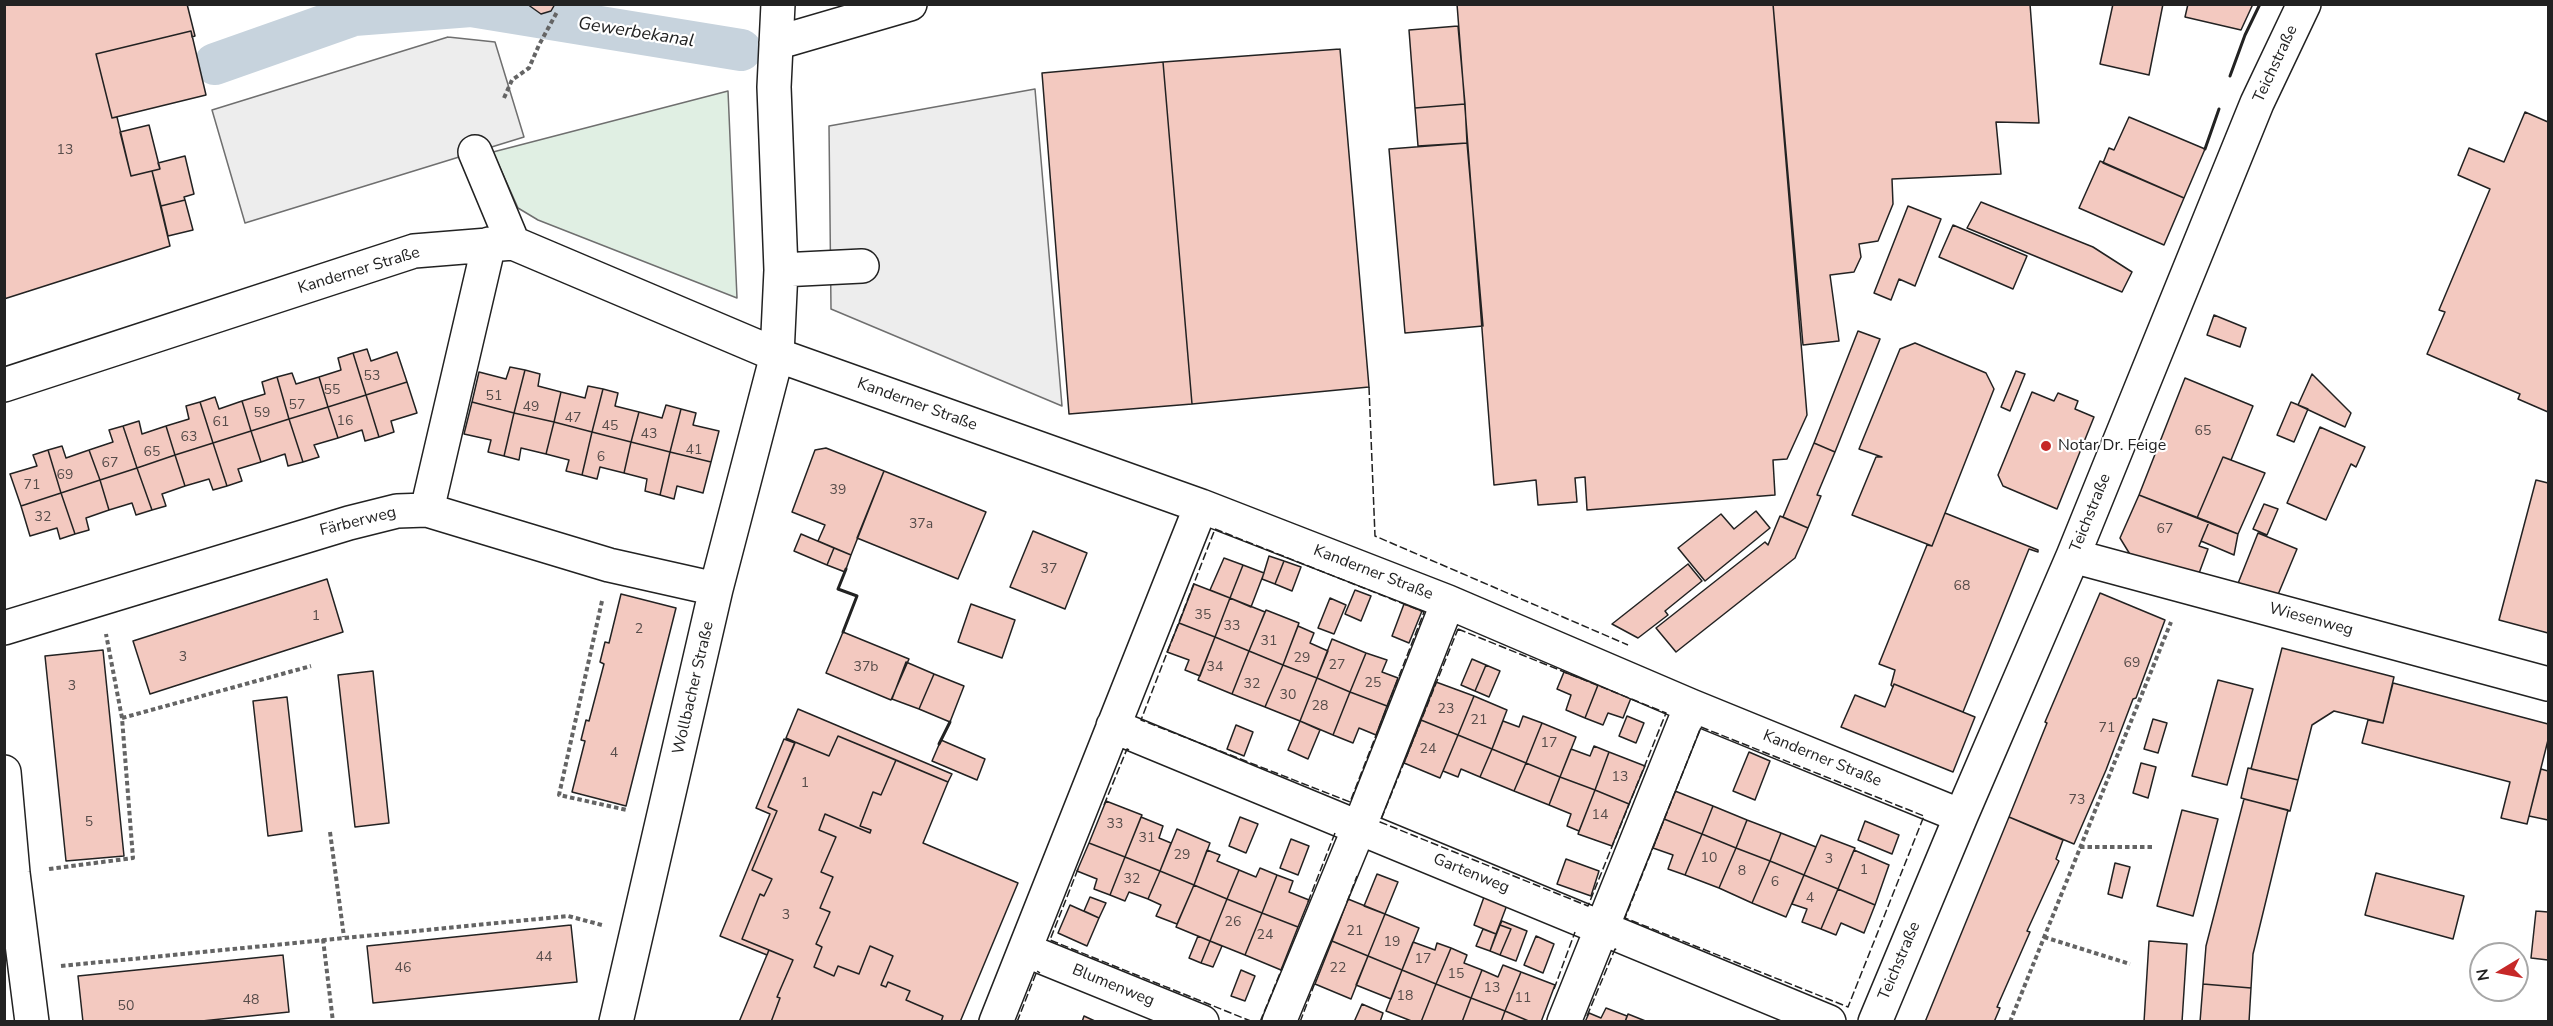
<!DOCTYPE html>
<meta charset="utf-8">
<style>
body{margin:0}
#map{position:relative;width:2553px;height:1026px;overflow:hidden;background:#fff;font-family:"Nunito Sans",sans-serif}
canvas{display:block}
.frame{position:absolute;inset:0;border:6px solid #222;pointer-events:none}
.north{position:absolute;left:2469px;top:942px;width:60px;height:60px;box-sizing:border-box;background:#fff;border:2px solid #a7a7a7;border-radius:50%;rotate:260deg;font-size:16px;font-weight:700;line-height:24px;text-align:center;color:#222}
.north::after{content:'';display:block;margin:auto;width:21px;height:27px;background:#c62828;clip-path:polygon(50% 0,100% 100%,50% 72%,0 100%)}
</style>
<div id="map">
<canvas width="2553" height="1026"></canvas>
<div class="frame"></div>
<div class="north">N</div>
</div>
<script>
const ctx = document.querySelector('canvas').getContext('2d');
ctx.lineJoin = 'round';
function fillPath(path, color) {
  ctx.fillStyle = color;
  ctx.fill(path, 'evenodd');
}
function shape(rows) {
  const path = new Path2D();
  for (const r of rows) {
    path.moveTo(r[0], r[1]);
    for (let i = 2; i < r.length; i += 2) path.lineTo(r[i], r[i + 1]);
  }
  return path;
}
function strokePath(path, color, width, dash) {
  ctx.strokeStyle = color;
  ctx.lineWidth = width;
  ctx.lineCap = dash ? 'butt' : 'round';
  ctx.setLineDash(dash || []);
  ctx.stroke(path);
}
function label(font, color, halo, rows, align = 'center') {
  ctx.font = font + ' "Nunito Sans",sans-serif';
  ctx.lineWidth = 4.5;
  ctx.setLineDash([]);
  ctx.textBaseline = 'middle';
  ctx.strokeStyle = halo;
  ctx.fillStyle = color;
  for (const [text, x, y, turn = 0] of rows) {
    ctx.save();
    ctx.translate(x, y);
    ctx.rotate((+turn || 0) * Math.PI / 180);
    ctx.textAlign = isNaN(turn) ? turn : align;
    if (halo) ctx.strokeText(text, 0, 0);
    ctx.fillText(text, 0, 0);
    ctx.restore();
  }
}
const green = shape([
 [728,91,737,298,538,220,518,208,493,152,728,91]
]);
fillPath(green, '#e0efe3');
strokePath(green, '#6f6f6f', 1.5);
const parking = shape([
 [448,37,495,42,524,137,245,223,212,110,448,37],
 [1035,89,1062,406,831,309,829,126,1035,89]
]);
fillPath(parking, '#ededed');
strokePath(parking, '#6f6f6f', 1.5);
strokePath(shape([
 [215,64,354,15,471,6,741,50]
]), '#c7d3dd', 42);
const building = shape([
 [4,4,187,4,195,36,192,37,191,31,96,54,112,118,117,117,131,176,152,171,170,246,4,299,4,4],
 [527,4,555,4,551,11,541,14,527,4],
 [1457,4,1773,4,1807,415,1787,459,1773,460,1775,495,1587,510,1585,477,1575,478,1577,502,1538,505,1536,480,1494,485,1457,4],
 [1773,4,2030,4,2039,123,1996,122,2001,174,1892,179,1893,204,1878,241,1859,244,1861,257,1854,272,1830,275,1839,341,1803,345,1773,4],
 [2113,4,2163,4,2149,75,2100,64,2113,4],
 [2188,4,2253,4,2241,30,2185,17,2188,4],
 [1458,26,1465,104,1415,108,1409,30,1458,26],
 [191,31,206,95,112,118,96,54,191,31],
 [1340,49,1369,387,1192,404,1163,62,1340,49],
 [1163,62,1192,404,1069,414,1042,73,1163,62],
 [1465,104,1467,143,1418,146,1415,108,1465,104],
 [2525,112,2548,122,2548,412,2518,399,2520,394,2427,354,2445,312,2439,310,2490,189,2458,175,2469,148,2504,162,2525,112],
 [2129,117,2205,149,2184,198,2103,163,2109,148,2114,150,2129,117],
 [149,125,160,169,131,176,120,132,149,125],
 [1467,143,1483,326,1405,333,1389,149,1467,143],
 [185,156,194,194,184,197,185,200,161,206,152,171,160,169,158,163,185,156],
 [2100,161,2184,198,2164,245,2079,208,2100,161],
 [185,200,193,230,168,236,161,206,185,200],
 [1981,202,2093,247,2132,272,2122,292,1967,228,1981,202],
 [1908,206,1941,219,1915,286,1899,279,1891,300,1874,293,1908,206],
 [1953,225,2027,256,2013,289,1939,257,1953,225],
 [2214,315,2246,328,2240,347,2207,335,2214,315],
 [1858,331,1880,339,1835,452,1814,443,1858,331],
 [1915,343,1986,373,1994,389,1932,546,1852,515,1876,457,1882,457,1859,449,1900,349,1915,343],
 [367,349,371,361,397,352,407,382,366,395,353,353,367,349],
 [353,353,366,395,328,407,319,377,341,370,338,358,353,353],
 [510,367,525,370,514,413,472,402,479,372,506,379,510,367],
 [525,370,540,374,538,386,561,392,554,422,514,413,525,370],
 [2016,371,2025,374,2010,411,2001,407,2016,371],
 [292,373,296,384,319,377,328,407,289,419,277,377,292,373],
 [2312,374,2351,413,2345,427,2298,405,2312,374],
 [277,377,289,419,251,431,242,401,265,394,262,382,277,377],
 [2185,378,2253,406,2231,460,2223,457,2197,518,2139,495,2185,378],
 [407,382,417,413,391,421,394,432,379,437,366,395,407,382],
 [588,386,603,389,592,432,554,422,561,392,585,398,588,386],
 [603,389,618,393,615,406,639,412,631,442,592,432,603,389],
 [2032,392,2054,401,2058,393,2078,401,2075,409,2094,417,2057,509,2003,486,1998,475,2032,392],
 [366,395,379,437,365,441,362,430,338,438,328,407,366,395],
 [215,397,219,409,242,401,251,431,213,443,200,402,215,397],
 [200,402,213,443,175,455,166,426,189,419,186,406,200,402],
 [472,402,514,413,504,456,488,452,491,440,464,434,472,402],
 [2291,402,2308,409,2294,442,2277,435,2291,402],
 [666,405,681,409,670,452,631,442,639,412,662,418,666,405],
 [328,407,338,438,314,445,319,457,303,462,289,419,328,407],
 [681,409,696,413,693,425,719,431,711,462,670,452,681,409],
 [514,413,554,422,546,454,521,448,519,460,504,456,514,413],
 [289,419,303,462,288,466,285,454,261,462,251,431,289,419],
 [139,421,142,434,166,426,175,455,137,468,123,426,139,421],
 [554,422,592,432,582,475,566,471,569,460,546,454,554,422],
 [123,426,137,468,100,480,89,450,113,442,109,430,123,426],
 [2320,427,2365,447,2356,467,2351,464,2326,520,2287,503,2320,427],
 [251,431,261,462,238,469,242,481,227,486,213,443,251,431],
 [592,432,631,442,624,473,600,467,597,479,582,475,592,432],
 [631,442,670,452,660,495,645,491,647,479,624,473,631,442],
 [213,443,227,486,213,490,209,479,185,486,175,455,213,443],
 [1814,443,1835,452,1817,495,1821,496,1808,528,1783,517,1814,443],
 [62,446,66,458,89,450,100,480,61,493,48,450,62,446],
 [826,448,884,471,851,555,818,541,825,525,792,512,815,450,826,448],
 [48,450,61,493,21,506,10,474,37,466,33,455,48,450],
 [670,452,711,462,703,493,677,486,674,499,660,495,670,452],
 [175,455,185,486,162,494,166,506,152,510,137,468,175,455],
 [2223,457,2265,473,2238,534,2197,518,2223,457],
 [137,468,152,510,136,515,132,503,109,510,100,480,137,468],
 [884,471,986,512,958,579,857,538,884,471],
 [100,480,109,510,86,518,89,530,75,534,61,493,100,480],
 [2536,480,2548,483,2548,633,2499,620,2536,480],
 [61,493,75,534,60,539,57,528,30,536,21,506,61,493],
 [2139,495,2209,522,2199,546,2208,549,2198,576,2131,556,2120,538,2139,495],
 [2264,504,2278,509,2267,535,2253,529,2264,504],
 [1756,511,1770,528,1705,581,1678,548,1721,514,1734,529,1756,511],
 [1945,513,2038,550,2038,552,2029,549,1963,712,1894,684,1893,687,1891,685,1895,670,1879,664,1927,545,1932,546,1945,513],
 [1780,516,1808,528,1795,558,1676,652,1656,628,1765,542,1768,545,1780,516],
 [2209,522,2238,534,2234,555,2201,541,2209,522],
 [1033,531,1087,553,1065,609,1010,587,1033,531],
 [2258,533,2297,549,2277,597,2237,586,2258,533],
 [801,534,834,548,827,565,794,551,801,534],
 [834,548,851,555,845,572,827,565,834,548],
 [1269,556,1284,561,1275,584,1262,579,1269,556],
 [1224,558,1243,565,1230,598,1210,590,1224,558],
 [1284,561,1301,567,1292,591,1275,584,1284,561],
 [1688,564,1702,581,1665,611,1668,615,1638,638,1612,624,1688,564],
 [1243,565,1264,573,1251,607,1230,598,1243,565],
 [327,579,343,632,150,694,133,641,327,579],
 [1194,584,1230,598,1215,637,1179,623,1194,584],
 [1355,590,1371,596,1361,621,1345,614,1355,590],
 [2100,593,2165,620,2136,698,2133,699,2106,770,2074,844,2009,817,2047,723,2045,722,2100,593],
 [621,594,676,608,626,806,572,792,585,741,581,740,586,720,589,721,604,664,600,662,605,642,609,643,621,594],
 [1230,598,1265,612,1249,651,1215,637,1230,598],
 [1330,598,1346,605,1334,634,1318,628,1330,598],
 [971,604,1015,620,1002,658,958,642,971,604],
 [1404,604,1422,611,1409,643,1392,636,1404,604],
 [1266,610,1299,623,1283,665,1249,651,1266,610],
 [1179,623,1215,637,1200,676,1185,670,1189,660,1167,652,1179,623],
 [1298,626,1314,633,1310,643,1328,651,1317,678,1283,665,1298,626],
 [843,632,909,659,891,700,826,673,843,632],
 [1215,637,1249,651,1232,694,1198,680,1215,637],
 [1332,639,1366,653,1350,692,1317,678,1332,639],
 [2282,648,2394,677,2383,723,2334,711,2312,725,2298,780,2251,769,2282,648],
 [103,650,124,856,66,861,45,656,103,650],
 [1249,651,1283,665,1265,707,1232,694,1249,651],
 [1366,653,1387,660,1382,672,1398,678,1387,706,1350,692,1366,653],
 [1472,659,1486,665,1475,691,1461,685,1472,659],
 [906,662,934,674,919,709,892,699,906,662],
 [1283,665,1317,678,1300,721,1265,707,1283,665],
 [1486,665,1500,671,1489,697,1475,691,1486,665],
 [373,671,389,823,355,827,338,675,373,671],
 [1564,672,1598,685,1585,718,1566,710,1571,695,1557,689,1564,672],
 [934,674,964,686,950,722,919,709,934,674],
 [1317,678,1350,692,1333,735,1300,721,1317,678],
 [2218,680,2253,689,2227,785,2192,776,2218,680],
 [1436,682,1474,696,1458,735,1421,720,1436,682],
 [2393,683,2548,724,2548,740,2527,824,2501,818,2510,782,2362,743,2368,720,2383,723,2393,683],
 [1894,684,1975,717,1953,772,1841,727,1855,695,1885,707,1894,684],
 [1598,685,1631,698,1623,718,1608,713,1603,725,1585,718,1598,685],
 [1350,692,1387,706,1376,735,1359,728,1353,743,1333,735,1350,692],
 [1474,696,1507,710,1492,749,1458,735,1474,696],
 [287,697,302,831,268,836,253,701,287,697],
 [798,709,952,774,948,782,838,736,829,756,795,742,786,738,798,709],
 [1523,716,1542,723,1526,763,1492,749,1503,721,1519,727,1523,716],
 [1627,716,1644,723,1636,743,1619,736,1627,716],
 [2153,719,2167,723,2158,753,2144,749,2153,719],
 [1421,720,1458,735,1440,778,1404,763,1421,720],
 [1300,721,1320,730,1308,759,1288,750,1300,721],
 [1542,723,1576,737,1560,777,1526,763,1542,723],
 [1236,725,1253,732,1244,756,1227,749,1236,725],
 [1458,735,1492,749,1480,777,1461,769,1458,777,1443,771,1458,735],
 [838,736,896,760,881,795,873,792,860,826,871,830,870,833,825,814,819,830,836,837,821,872,833,877,820,908,830,912,816,944,822,947,814,967,834,976,838,966,859,974,870,946,893,956,881,985,886,987,888,982,910,991,906,1000,943,1016,941,1022,771,1022,780,998,777,997,793,960,742,939,760,894,764,896,772,879,752,870,777,811,768,807,795,742,829,756,838,736],
 [784,739,795,743,768,807,777,811,752,870,772,879,764,896,760,894,742,939,769,950,767,955,720,936,770,814,756,808,784,739],
 [941,740,985,759,977,780,932,761,941,740],
 [1594,746,1609,752,1595,790,1560,777,1571,749,1590,756,1594,746],
 [1492,749,1526,763,1514,791,1480,777,1492,749],
 [1609,752,1645,766,1629,804,1595,790,1609,752],
 [1749,752,1770,761,1755,800,1733,791,1749,752],
 [896,760,948,782,923,843,1018,883,960,1022,941,1022,943,1016,906,1000,910,991,888,982,886,987,881,985,893,956,870,946,859,974,838,966,834,976,814,967,822,947,816,944,830,912,820,908,833,877,821,872,836,837,819,830,825,814,870,833,871,830,860,826,873,792,881,795,896,760],
 [1526,763,1560,777,1549,805,1514,791,1526,763],
 [2141,763,2156,767,2148,798,2133,793,2141,763],
 [2248,768,2298,780,2290,811,2241,798,2248,768],
 [2541,769,2548,771,2548,820,2529,816,2541,769],
 [1560,777,1595,790,1579,831,1567,826,1571,814,1549,805,1560,777],
 [1595,790,1629,804,1612,846,1578,834,1595,790],
 [1675,791,1713,806,1702,834,1664,819,1675,791],
 [2244,799,2288,810,2253,954,2251,988,2203,984,2206,946,2244,799],
 [1106,801,1142,815,1125,857,1089,843,1106,801],
 [1713,806,1747,820,1736,848,1702,834,1713,806],
 [2182,810,2218,819,2193,916,2157,906,2182,810],
 [1141,817,1163,826,1159,838,1171,843,1160,871,1125,857,1141,817],
 [1240,817,1258,824,1246,853,1229,846,1240,817],
 [2009,817,2063,840,2056,859,2059,861,2027,931,2030,932,1997,1007,2000,1008,1994,1022,1925,1022,2009,817],
 [1664,819,1702,834,1685,875,1668,869,1673,855,1653,848,1664,819],
 [1747,820,1781,833,1770,861,1736,848,1747,820],
 [1865,821,1899,835,1892,854,1858,840,1865,821],
 [1177,829,1210,843,1194,885,1160,871,1177,829],
 [1781,833,1816,847,1804,875,1770,861,1781,833],
 [1702,834,1736,848,1719,888,1685,875,1702,834],
 [1821,835,1855,848,1838,889,1804,875,1821,835],
 [1291,839,1309,846,1298,875,1280,868,1291,839],
 [1089,843,1125,857,1110,895,1094,889,1097,879,1077,871,1089,843],
 [1736,848,1770,861,1752,903,1719,888,1736,848],
 [1207,850,1220,855,1217,861,1239,870,1227,899,1194,885,1207,850],
 [1854,850,1889,865,1875,905,1838,889,1854,850],
 [1125,857,1160,871,1148,899,1129,892,1125,901,1110,895,1125,857],
 [1566,859,1599,871,1591,896,1557,884,1566,859],
 [1770,861,1804,875,1786,917,1752,903,1770,861],
 [2115,863,2130,867,2122,898,2108,894,2115,863],
 [1260,868,1277,875,1262,913,1227,899,1239,870,1256,877,1260,868],
 [1160,871,1194,885,1177,924,1156,916,1161,905,1148,899,1160,871],
 [2376,873,2464,896,2453,939,2365,915,2376,873],
 [1377,874,1398,882,1385,914,1364,906,1377,874],
 [1277,875,1293,881,1289,892,1309,900,1298,927,1262,913,1277,875],
 [1804,875,1838,889,1821,929,1802,922,1807,909,1792,904,1804,875],
 [1194,885,1227,899,1210,941,1176,927,1194,885],
 [1838,889,1875,905,1864,933,1841,923,1836,935,1821,929,1838,889],
 [1090,897,1106,903,1099,918,1084,911,1090,897],
 [1484,897,1507,905,1496,934,1474,925,1484,897],
 [1227,899,1262,913,1245,955,1210,941,1227,899],
 [1348,899,1385,914,1368,956,1332,941,1348,899],
 [1070,905,1099,918,1087,946,1058,933,1070,905],
 [2536,911,2548,912,2548,960,2531,958,2536,911],
 [1262,913,1298,927,1281,970,1245,955,1262,913],
 [1385,914,1419,928,1402,970,1368,956,1385,914],
 [1502,921,1527,931,1516,961,1500,955,1511,929,1500,925,1502,921],
 [571,925,577,982,373,1003,367,946,571,925],
 [1500,925,1511,929,1500,955,1490,951,1500,925],
 [1483,929,1496,934,1490,951,1476,946,1483,929],
 [1198,936,1210,941,1201,963,1189,958,1198,936],
 [1536,936,1554,944,1543,973,1524,965,1536,936],
 [1210,941,1222,946,1213,967,1201,963,1210,941],
 [1332,941,1368,956,1351,999,1315,984,1332,941],
 [2149,941,2187,944,2182,1022,2144,1022,2149,941],
 [1413,942,1435,950,1437,943,1451,948,1436,984,1402,970,1413,942],
 [1451,948,1467,955,1464,963,1482,970,1471,998,1436,984,1451,948],
 [769,950,793,960,777,997,780,998,771,1022,739,1022,769,950],
 [283,955,289,1012,192,1022,83,1022,78,976,283,955],
 [1368,956,1402,970,1391,999,1356,985,1368,956],
 [1503,965,1521,972,1505,1011,1471,998,1482,970,1498,977,1503,965],
 [1241,970,1255,976,1245,1001,1231,996,1241,970],
 [1402,970,1436,984,1421,1022,1414,1022,1386,1011,1402,970],
 [1521,972,1555,985,1541,1022,1531,1022,1505,1011,1521,972],
 [1436,984,1471,998,1462,1022,1421,1022,1436,984],
 [2203,984,2251,988,2249,1022,2200,1022,2203,984],
 [1471,998,1505,1011,1501,1022,1462,1022,1471,998],
 [1362,1004,1383,1013,1380,1022,1354,1022,1362,1004],
 [1606,1008,1627,1016,1625,1022,1585,1022,1589,1013,1601,1018,1606,1008],
 [1505,1011,1531,1022,1501,1022,1505,1011],
 [1628,1014,1648,1022,1625,1022,1628,1014],
 [1084,1016,1097,1022,1082,1022,1084,1016]
]);
fillPath(building, '#f3c9c0');
strokePath(building, '#222', 1.5);
const minor = shape([
 [776,43,910,4],
 [475,152,513,243],
 [781,270,862,266],
 [4,385,414,251,513,243,777,355,1201,506,1448,602,1691,706,1961,816],
 [427,510,489,244],
 [2073,556,2548,684],
 [4,628,349,523,397,511,427,510,609,565,716,589],
 [1113,726,1829,1022],
 [4,772,13,873,32,1022],
 [1025,950,1202,1022],
 [616,1022,716,589,777,355,781,270,774,87,778,4],
 [996,1022,1201,506],
 [1279,1022,1359,828,1448,602],
 [1564,1022,1691,706],
 [1875,1022,1961,816,2073,556,2257,103,2304,4]
]);
strokePath(minor, '#222', 36);
strokePath(shape([
 [504,98,512,80,529,68,539,45,557,12],
 [602,601,559,795,627,810],
 [122,718,311,666],
 [330,832,344,937],
 [2080,847,2155,847],
 [49,869,133,858,122,718,106,634],
 [2044,937,2130,964],
 [323,939,333,1022],
 [61,966,568,916,602,925],
 [2010,1022,2171,622]
]), '#646464', 4, [4.5, 3]);
strokePath(minor, '#fff', 33);
strokePath(shape([
 [1369,387,1375,536,1628,645],
 [1215,529,1424,612,1350,802,1141,720,1215,529],
 [1458,629,1666,713,1588,906,1380,822,1458,629],
 [1701,727,1924,816,1848,1007,1625,918,1701,727],
 [1104,805,1127,749,1129,750],
 [1078,869,1050,940,1253,1022],
 [1308,902,1335,833],
 [1347,902,1357,876],
 [1554,989,1575,932],
 [1587,1016,1615,949,1617,950],
 [1017,1022,1037,971,1040,973],
 [1260,1022,1283,966],
 [1300,1022,1316,980]
]), '#222', 1.5, [8, 3]);
strokePath(shape([
 [2230,76,2245,35,2260,4],
 [2205,149,2219,109],
 [843,632,857,596,838,589,846,569],
 [939,744,950,722]
]), '#222', 3);
for (const [x, y, r, color] of [
 [2046,446,6,"#c62828"]
]) {
  const dot = new Path2D();
  dot.arc(x, y, r, 0, 2 * Math.PI);
  ctx.fillStyle = color;
  ctx.fill(dot);
  strokePath(dot, '#fff', 2);
}
label('14px', '#564c4a', null, [
 ["13",65,151],
 ["53",372,377],
 ["55",332,391],
 ["51",494,397],
 ["57",297,406],
 ["49",531,408],
 ["59",262,414],
 ["47",573,419],
 ["16",345,422],
 ["61",221,423],
 ["45",610,427],
 ["65",2203,432],
 ["43",649,435],
 ["63",189,438],
 ["41",694,451],
 ["65",152,453],
 ["6",601,458],
 ["67",110,464],
 ["69",65,476],
 ["71",32,486],
 ["39",838,491],
 ["32",43,518],
 ["37a",921,525],
 ["67",2165,530],
 ["37",1049,570],
 ["68",1962,587],
 ["35",1203,616],
 ["1",316,617],
 ["33",1232,627],
 ["2",639,630],
 ["31",1269,642],
 ["3",183,658],
 ["29",1302,659],
 ["69",2132,664],
 ["27",1337,666],
 ["37b",866,668],
 ["34",1215,668],
 ["25",1373,684],
 ["32",1252,685],
 ["3",72,687],
 ["30",1288,696],
 ["28",1320,707],
 ["23",1446,710],
 ["21",1479,721],
 ["71",2107,729],
 ["17",1549,744],
 ["24",1428,750],
 ["4",614,754],
 ["13",1620,778],
 ["1",805,784],
 ["73",2077,801],
 ["14",1600,816],
 ["5",89,823],
 ["33",1115,825],
 ["31",1147,839],
 ["29",1182,856],
 ["10",1709,859],
 ["3",1829,860],
 ["1",1864,871],
 ["8",1742,872],
 ["32",1132,880],
 ["6",1775,883],
 ["4",1810,899],
 ["3",786,916],
 ["26",1233,923],
 ["21",1355,932],
 ["24",1265,936],
 ["19",1392,943],
 ["44",544,958],
 ["17",1423,960],
 ["46",403,969],
 ["22",1338,969],
 ["15",1456,975],
 ["13",1492,989],
 ["18",1405,997],
 ["11",1523,999],
 ["48",251,1001],
 ["50",126,1007]
]);
label('16px', '#222', '#fff', [
 ["Teichstraße",2276,64,-65],
 ["Kanderner Straße",359,271,-17],
 ["Kanderner Straße",917,405,20],
 ["Teichstraße",2091,513,-68],
 ["Färberweg",358,522,-14],
 ["Kanderner Straße",1373,573,21],
 ["Wiesenweg",2311,620,15],
 ["Wollbacher Straße",694,688,-77],
 ["Kanderner Straße",1822,759,22],
 ["Gartenweg",1471,874,22],
 ["Teichstraße",1900,961,-67],
 ["Blumenweg",1113,986,22]
]);
label('16px', '#222', '#fff', [
 ["Notar Dr. Feige",2058,446]
], 'left');
label('italic 18px', '#222', '#fff', [
 ["Gewerbekanal",636,33,9]
]);
</script>
